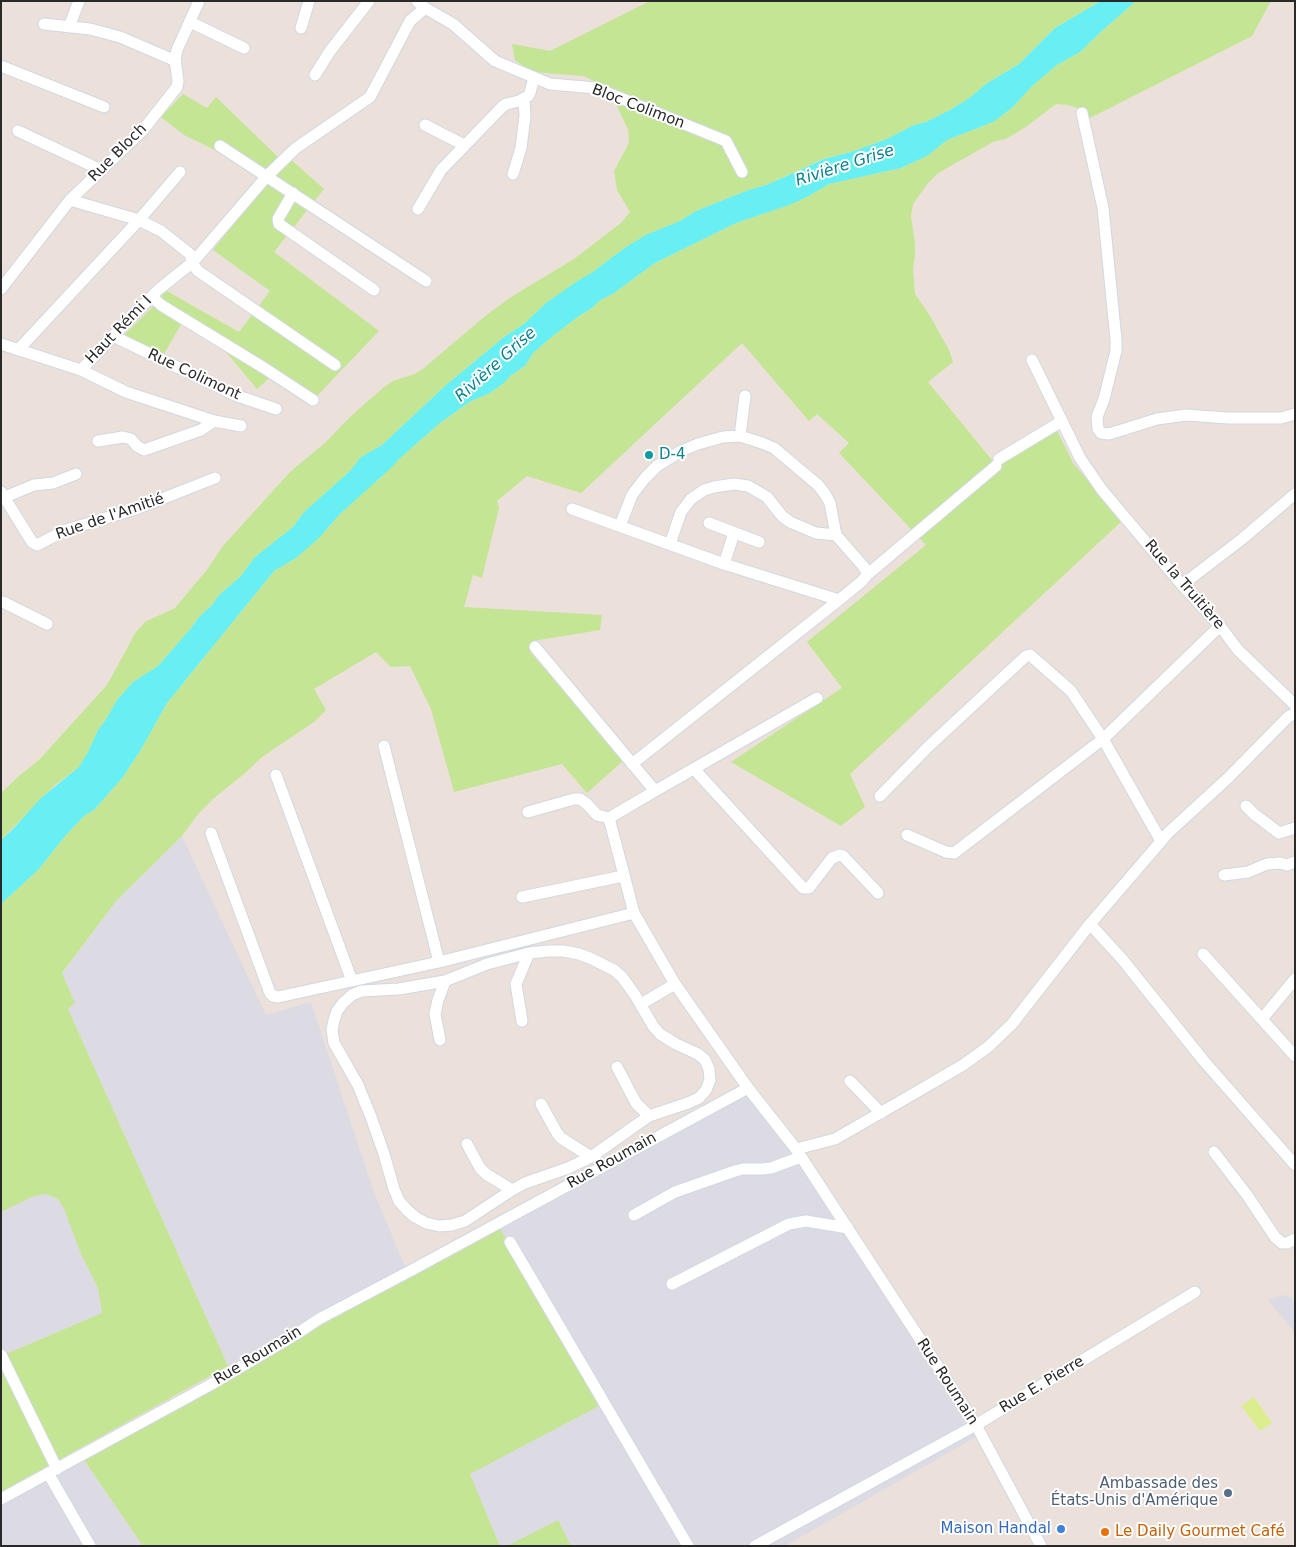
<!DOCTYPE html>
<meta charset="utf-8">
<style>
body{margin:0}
#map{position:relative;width:1296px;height:1547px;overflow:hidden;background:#ece0da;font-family:"DejaVu Sans",sans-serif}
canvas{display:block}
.frame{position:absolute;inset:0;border:2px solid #292929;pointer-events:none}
</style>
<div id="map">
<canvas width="1296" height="1547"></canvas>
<div class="frame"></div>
</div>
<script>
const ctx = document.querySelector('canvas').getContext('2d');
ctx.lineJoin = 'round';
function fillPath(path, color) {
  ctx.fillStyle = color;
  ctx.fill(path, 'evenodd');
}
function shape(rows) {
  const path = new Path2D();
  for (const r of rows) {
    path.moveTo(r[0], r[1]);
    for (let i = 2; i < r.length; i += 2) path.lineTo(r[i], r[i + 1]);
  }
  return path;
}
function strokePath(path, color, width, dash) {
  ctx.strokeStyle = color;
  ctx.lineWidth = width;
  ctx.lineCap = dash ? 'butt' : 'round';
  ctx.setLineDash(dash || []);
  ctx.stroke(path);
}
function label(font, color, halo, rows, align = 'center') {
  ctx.font = font + ' "DejaVu Sans",sans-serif';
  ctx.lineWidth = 4;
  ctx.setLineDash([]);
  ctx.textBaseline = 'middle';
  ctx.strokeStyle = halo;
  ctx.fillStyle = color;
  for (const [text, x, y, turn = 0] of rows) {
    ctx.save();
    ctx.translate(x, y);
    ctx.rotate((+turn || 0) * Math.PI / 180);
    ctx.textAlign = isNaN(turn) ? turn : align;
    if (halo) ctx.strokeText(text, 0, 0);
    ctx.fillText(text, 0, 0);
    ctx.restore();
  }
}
fillPath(shape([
 [182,836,266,1015,311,1002,374,1192,406,1269,228,1366,68,1009,75,1003,62,974,117,900],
 [743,1095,754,1101,797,1157,927,1356,976,1437,785,1546,571,1546,558,1520,507,1546,500,1546,469,1474,599,1406,498,1225],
 [46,1194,58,1199,64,1209,81,1254,98,1288,102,1313,1,1356,1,1212,34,1196],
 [1287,1295,1295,1302,1295,1333,1267,1299],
 [84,1460,143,1546,1,1546,1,1504]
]), '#dcdbe4');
fillPath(shape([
 [650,1,1101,1,1055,28,1019,64,986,84,968,99,948,111,926,122,914,125,887,139,851,152,823,159,769,184,746,191,696,211,680,221,647,235,626,247,607,261,593,272,576,283,546,303,524,324,504,337,445,386,382,445,361,457,350,471,304,512,293,527,255,557,241,576,219,595,212,605,199,617,192,627,158,666,133,682,117,700,105,721,98,730,88,752,79,767,54,786,1,840,1,793,19,776,39,760,107,685,136,632,145,622,175,608,206,571,223,546,290,472,326,442,351,416,384,387,393,381,415,374,424,368,484,317,511,297,574,259,621,223,630,212,617,190,614,171,629,143,628,129,608,88,584,76,532,72,515,60,512,44,550,51],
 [1136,1,1271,1,1252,36,1088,119,1087,111,1068,105,1056,104,1027,126,1016,133,1005,139,993,142,947,168,937,174,928,183,913,204,911,216,915,243,915,255,913,269,915,294,930,316,949,350,953,362,928,382,996,465,1056,429,1073,463,1122,521,850,774,865,807,841,826,731,762,842,688,807,642,926,545,839,453,849,443,817,414,809,421,742,343,581,493,527,476,497,501,499,508,482,578,473,575,464,607,602,615,600,630,533,641,530,652,624,760,587,793,562,764,454,792,431,709,410,666,391,667,376,652,314,689,326,710,314,722,262,757,244,774,213,799,198,814,182,836,117,900,62,973,75,1003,68,1009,228,1366,1,1492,1,1356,102,1313,98,1288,81,1254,64,1209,58,1199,46,1194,34,1196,1,1212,1,904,38,870,66,835,84,816,95,809,123,777,140,751,167,703,274,571,296,558,328,528,340,514,368,487,378,480,399,459,440,423,471,401,488,394,504,383,510,376,525,366,533,353,554,335,579,316,592,308,599,301,614,293,655,263,736,223,777,209,807,197,829,184,901,168,927,156,947,140,993,122,1013,107,1032,86,1057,65,1080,52,1104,29],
 [183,94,207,108,216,97,278,157,289,158,324,189,274,252,379,331,315,398,275,373,257,389,226,352,182,323,161,359,121,338,155,305,165,290,239,332,270,291,213,250,271,177,184,135,161,117],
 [498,1225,599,1406,470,1474,500,1546,143,1546,84,1460],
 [558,1520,571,1546,507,1546]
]), '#c3e594');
fillPath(shape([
 [1254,1397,1272,1423,1260,1431,1241,1406]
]), '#dced8f');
fillPath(shape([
 [1101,1,1136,1,1104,29,1080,52,1057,65,1032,86,1013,107,993,122,947,140,927,156,901,168,829,184,807,197,789,205,736,223,655,263,614,293,599,301,592,308,579,316,554,335,533,353,525,366,510,376,504,383,488,394,471,401,440,423,399,459,393,466,340,514,319,538,296,558,274,571,167,703,140,751,123,777,95,809,84,816,66,835,38,870,1,904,1,840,13,829,41,798,79,767,88,752,98,730,105,721,117,700,133,682,158,666,192,627,199,617,212,605,219,595,241,576,255,557,293,527,304,512,350,471,361,457,382,445,445,386,504,337,524,324,546,303,576,282,593,272,607,261,626,247,646,235,680,221,696,211,746,191,769,184,824,159,851,152,887,139,914,125,926,122,948,111,968,99,986,84,1019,64,1055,28]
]), '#68eff3');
const minor = shape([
 [417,1,425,8,453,24,495,61,550,84,596,88,726,141,742,172],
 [190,22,244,48],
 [44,24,90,29,120,37,176,61],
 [69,27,79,1],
 [301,28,309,1],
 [1,66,104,107],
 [315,75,330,51,369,1],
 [1082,113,1103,208,1116,340,1116,351,1104,399,1097,417,1098,429,1101,433,1109,434,1157,419,1186,415,1228,418,1281,418,1295,414],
 [425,125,464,145],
 [18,131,101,170],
 [220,146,426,281],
 [513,174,521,148,525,116,524,99],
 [293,193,278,219,279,224,374,290],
 [70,200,139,220,161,231,190,254,194,266,198,271,335,365],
 [418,209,441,170,502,107,506,104,519,101,528,96,530,93,534,77],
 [1,289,70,200,143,130,177,87,178,81,175,59,177,50,199,1],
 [152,297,161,305,264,368,313,400],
 [113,336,235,395,276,409],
 [1,344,81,370,126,392,214,421,241,426],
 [18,350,139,220,180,172],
 [1032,360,1080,458,1102,490,1182,585,1220,626,1238,650,1295,705],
 [81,370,113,336,158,290,193,262,267,176,296,148,370,97,410,21,425,8],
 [740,436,745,396],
 [98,441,123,437,131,439,137,446,144,450,201,430,214,421],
 [999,459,1062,421],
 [1,492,32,542,37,545,66,530,136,509,215,478],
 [5,497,34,485,53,483,76,474],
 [572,509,724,564,839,600],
 [709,523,759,542],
 [620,526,632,495,645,478,657,466,681,451,698,444,723,437,740,436,762,443,774,448,818,485,825,494,830,503,836,535,864,567,868,574,861,582,839,600,632,764],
 [670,544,681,512,691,499,704,490,714,487,734,484,748,486,767,497,782,516,790,522,816,533,836,535],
 [724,564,734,533],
 [868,574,996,466],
 [1182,585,1242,539,1295,494],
 [3,602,47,624],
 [535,647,655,791,609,818,634,913,675,984,748,1088,796,1149,976,1425,1041,1546],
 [384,746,439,962],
 [694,769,803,888,809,888,832,858,840,855,843,856,878,893],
 [276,775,352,981],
 [655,791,817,698],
 [880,796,929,746,1026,656,1030,655,1071,691,1103,739,1161,841],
 [1246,806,1254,814,1279,833,1295,828],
 [528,812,574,799,580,799,587,804,597,815,609,818],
 [211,833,270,993,273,996,278,997,439,962,634,913],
 [907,835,946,852,954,853,958,850,1103,739,1220,626],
 [1224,875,1248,872,1267,864,1280,863,1287,865,1295,862],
 [522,897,623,876],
 [1090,924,1122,959,1203,1060,1295,1165],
 [549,951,564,951,579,954,590,958,614,970,622,977,635,995,653,1026,660,1034,676,1044,698,1054,705,1060,709,1069,710,1080,706,1090,699,1098,688,1103,649,1116,591,1157,568,1168,525,1183,512,1190,465,1221,452,1225,439,1226,426,1223,415,1217,407,1210,399,1201,394,1189,384,1154,371,1117,358,1085,334,1043,332,1030,334,1020,337,1011,343,1003,352,995,361,991,399,989,445,981,487,964,529,953,549,951],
 [1203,954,1295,1056],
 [641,1004,675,984],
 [1262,1019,1295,979],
 [522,1021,516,984,529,953],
 [440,1040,435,1014,438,1000,445,981],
 [617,1067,636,1103,649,1116],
 [850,1081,881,1113],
 [541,1104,557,1133,561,1138,591,1157],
 [467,1144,480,1168,486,1174,512,1190],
 [796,1149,835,1139,908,1097,963,1065,988,1047,1012,1024,1090,924,1169,832,1228,778,1288,717,1295,713],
 [1214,1152,1247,1195,1275,1237,1282,1243,1287,1243,1295,1239],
 [634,1215,675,1192,735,1171,743,1169,762,1169,771,1168,801,1157],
 [510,1242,688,1546],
 [672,1284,789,1224,806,1221,848,1228],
 [1,1355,57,1469],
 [48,1473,90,1546],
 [1,1499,210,1385,298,1333,319,1319,410,1271,748,1088],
 [755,1546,976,1425,1195,1292]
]);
strokePath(minor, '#cfd8e3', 13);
strokePath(minor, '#fff', 11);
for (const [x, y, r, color] of [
 [649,455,5,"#0f9aa8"],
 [1228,1493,5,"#5c6f8a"],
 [1061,1529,5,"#3f7fe0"],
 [1105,1532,5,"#e8710a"]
]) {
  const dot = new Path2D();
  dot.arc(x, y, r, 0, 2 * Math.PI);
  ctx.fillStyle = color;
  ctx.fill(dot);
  strokePath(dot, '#fff', 2);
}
label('15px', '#292929', '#fff', [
 ["Bloc Colimon",638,107,21],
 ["Rue Bloch",118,153,-45],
 ["Haut Rémi I",119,330,-46],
 ["Rue Colimont",194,375,25],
 ["Rue de l'Amitié",110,517,-19],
 ["Rue la Truitière",1184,585,49],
 ["Rue Roumain",612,1161,-29],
 ["Rue Roumain",258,1356,-31],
 ["Rue Roumain",947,1382,57],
 ["Rue E. Pierre",1042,1385,-31]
]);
label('15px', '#0d838f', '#fff', [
 ["D-4",659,455]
], 'left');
label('15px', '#4e5e75', '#fff', [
 ["Ambassade des",1218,1484],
 ["États-Unis d'Amérique",1218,1501]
], 'right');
label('15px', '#366cbe', '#fff', [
 ["Maison Handal",1051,1529]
], 'right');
label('15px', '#c56008', '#fff', [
 ["Le Daily Gourmet Café",1115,1532]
], 'left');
label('italic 16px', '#098291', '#fff', [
 ["Rivière Grise",845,166,-18],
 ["Rivière Grise",496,365,-42]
]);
</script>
